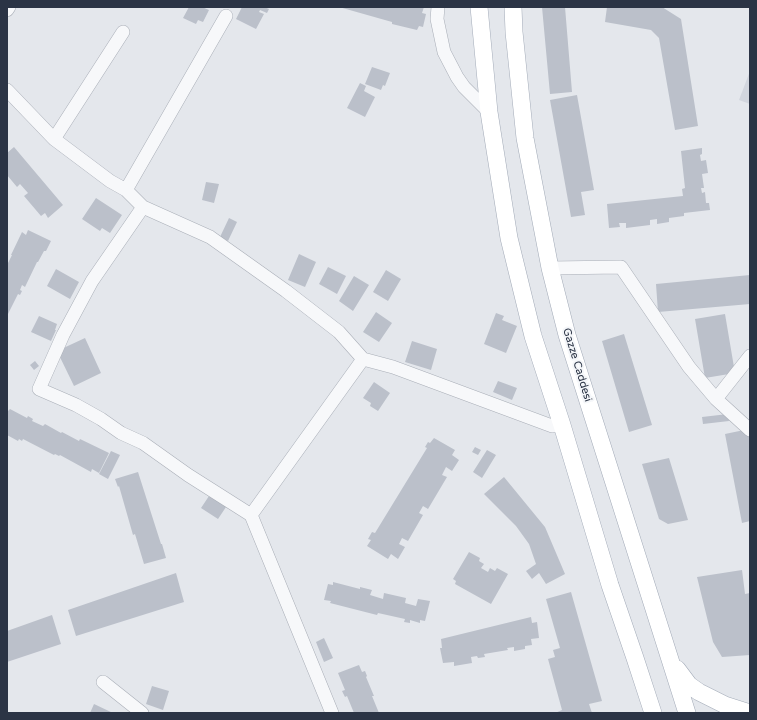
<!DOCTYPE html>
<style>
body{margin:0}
#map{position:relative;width:757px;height:720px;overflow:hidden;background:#e4e7ec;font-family:"Varela Round",sans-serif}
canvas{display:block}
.frame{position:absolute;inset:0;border:8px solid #2b3445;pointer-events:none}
</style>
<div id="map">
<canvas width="757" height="720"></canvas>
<div class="frame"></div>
</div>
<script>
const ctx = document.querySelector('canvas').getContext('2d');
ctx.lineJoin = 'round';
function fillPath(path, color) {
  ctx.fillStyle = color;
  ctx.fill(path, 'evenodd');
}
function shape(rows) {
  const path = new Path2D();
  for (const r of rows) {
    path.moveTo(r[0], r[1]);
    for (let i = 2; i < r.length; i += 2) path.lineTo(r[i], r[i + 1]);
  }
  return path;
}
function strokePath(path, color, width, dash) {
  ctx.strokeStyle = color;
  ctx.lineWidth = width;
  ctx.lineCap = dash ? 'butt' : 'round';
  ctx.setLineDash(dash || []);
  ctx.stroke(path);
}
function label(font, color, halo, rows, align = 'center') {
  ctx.font = font + ' "Varela Round",sans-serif';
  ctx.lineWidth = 4;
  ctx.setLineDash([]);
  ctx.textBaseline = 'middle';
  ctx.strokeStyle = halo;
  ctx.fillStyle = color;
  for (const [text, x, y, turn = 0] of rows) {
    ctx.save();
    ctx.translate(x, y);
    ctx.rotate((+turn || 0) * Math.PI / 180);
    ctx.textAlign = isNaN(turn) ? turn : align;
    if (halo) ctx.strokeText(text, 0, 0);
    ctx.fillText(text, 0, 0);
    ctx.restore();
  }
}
fillPath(shape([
 [750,71,750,104,739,100]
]), '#d2d6de');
fillPath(shape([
 [189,7,202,7,209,10,203,22,198,20,196,24,183,18],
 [242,7,264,7,269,9,267,13,260,10,259,12,264,14,256,29,236,19],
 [339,7,424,7,422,13,426,14,423,27,419,26,417,30,392,24,392,22],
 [542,7,565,7,572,92,550,94],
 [607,7,662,7,681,19,698,126,675,130,659,38,651,30,605,22],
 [372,67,390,73,385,86,383,85,381,90,365,84],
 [360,83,366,86,364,91,375,97,365,117,347,108],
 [577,95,594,190,581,192,585,215,571,217,550,100],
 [14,147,63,205,48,218,45,213,41,216,24,196,28,193,20,184,17,187,7,175,7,153],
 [702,148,702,154,700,155,701,161,706,160,708,173,702,174,704,188,701,188,702,193,705,192,706,203,709,203,710,210,684,213,684,216,669,218,669,222,657,224,657,219,650,220,650,225,626,228,626,223,619,223,620,227,609,228,607,204,683,196,682,189,685,188,681,151],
 [206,182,219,184,214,203,202,200],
 [96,198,122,215,110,233,102,228,100,231,82,219],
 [229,218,237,222,228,241,220,237],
 [28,230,51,241,46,251,44,251,38,262,37,262,25,287,22,285,20,290,22,291,20,295,18,294,7,316,7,265,12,255,11,255,22,232,26,235],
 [299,254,316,262,305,287,288,280],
 [328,267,346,276,337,294,319,284],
 [56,269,79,282,70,299,47,286],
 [386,270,401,279,388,301,373,292],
 [750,275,750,304,658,312,656,284],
 [354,276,369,285,353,311,339,301],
 [376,312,392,323,379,342,363,332],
 [496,313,504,316,502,320,517,326,506,353,484,344],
 [725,314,735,373,705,378,695,319],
 [39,316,57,324,55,330,56,330,51,341,31,332],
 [624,334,652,425,629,432,602,341],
 [85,338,101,373,74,386,57,351],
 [412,341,437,349,431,370,405,362],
 [35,361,39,366,34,370,30,365],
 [498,381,517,388,512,400,493,392],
 [374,382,390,393,378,411,370,406,371,403,363,398],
 [10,409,27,418,28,416,33,419,32,421,43,426,45,424,61,433,62,432,79,441,80,439,109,453,99,473,92,469,91,472,60,455,59,456,55,454,54,455,23,439,22,441,19,439,18,441,7,435,7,410,8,411],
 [728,414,729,421,703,424,702,417],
 [749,429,750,435,750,521,742,523,725,434],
 [434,438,455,450,452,455,459,460,452,471,446,467,442,475,447,477,428,509,423,506,419,513,423,515,408,541,402,538,399,544,405,547,398,559,391,554,388,559,367,546,371,540,368,539,372,532,375,533,427,448,425,447,428,442,430,443],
 [475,447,481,450,478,455,472,452],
 [487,450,496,455,482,478,473,472],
 [111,451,120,455,108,479,99,474],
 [669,458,688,520,668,524,659,519,642,464],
 [138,472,161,544,162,544,166,558,144,564,135,534,133,535,119,486,118,487,115,479],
 [504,477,545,527,565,574,546,584,539,573,532,579,526,571,536,564,529,544,516,526,484,494],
 [211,493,228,504,218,519,201,508],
 [469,552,480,558,479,561,484,564,481,568,488,572,490,568,495,571,497,568,508,574,491,604,455,584,456,581,453,579],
 [742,570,745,594,750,593,750,655,722,657,713,642,697,577],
 [176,573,184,602,76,636,68,610],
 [333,582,360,589,360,587,372,590,370,595,383,599,384,593,406,598,405,603,416,606,418,599,430,601,425,621,420,620,420,623,410,620,410,623,404,622,405,619,378,613,377,615,330,603,331,601,324,600,328,584,333,585],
 [571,592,602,701,589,704,592,713,555,713,562,710,548,659,555,657,553,650,560,648,546,599],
 [52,615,61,644,7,662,7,631],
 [531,617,532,623,537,622,539,638,531,639,532,645,525,646,525,649,514,651,514,647,507,648,508,650,484,654,485,657,478,658,477,656,471,657,472,663,454,666,454,662,443,663,440,648,442,648,441,639],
 [324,638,333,658,324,662,316,642],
 [359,665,362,672,365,671,367,676,366,677,374,696,372,696,379,713,354,713,347,696,345,697,342,691,345,690,338,673],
 [152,686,169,691,163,710,146,704],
 [94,704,113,713,90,713]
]), '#bbc0ca');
const minor = shape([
 [438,7,437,19,444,52,457,77,464,87,489,112],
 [7,10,9,7],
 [7,90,54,139,110,181,126,190,143,207,210,237,286,291,339,332,363,359,393,367,552,426,562,425],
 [54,139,123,32],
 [126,190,226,16],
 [143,207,92,281,63,335,39,389,76,405,101,419,121,433,143,443,188,475,251,515],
 [550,268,621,267,689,367,716,399,750,430],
 [716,399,750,356],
 [103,682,142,713],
 [332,713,251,515,363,359]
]);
const major = shape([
 [479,7,489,112,509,238,533,336,562,425,610,585,635,658,653,713],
 [513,7,514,32,525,138,550,268,567,335,687,713],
 [677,669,689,685,699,692,725,705,750,713]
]);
strokePath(minor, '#a9aeb7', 14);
strokePath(major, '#a3abb8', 18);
strokePath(minor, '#f7f8fa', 13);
strokePath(major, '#fff', 17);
label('11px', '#2b3445', '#f4f6f9', [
 ["Gazze Caddesi",577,365,73]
]);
</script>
